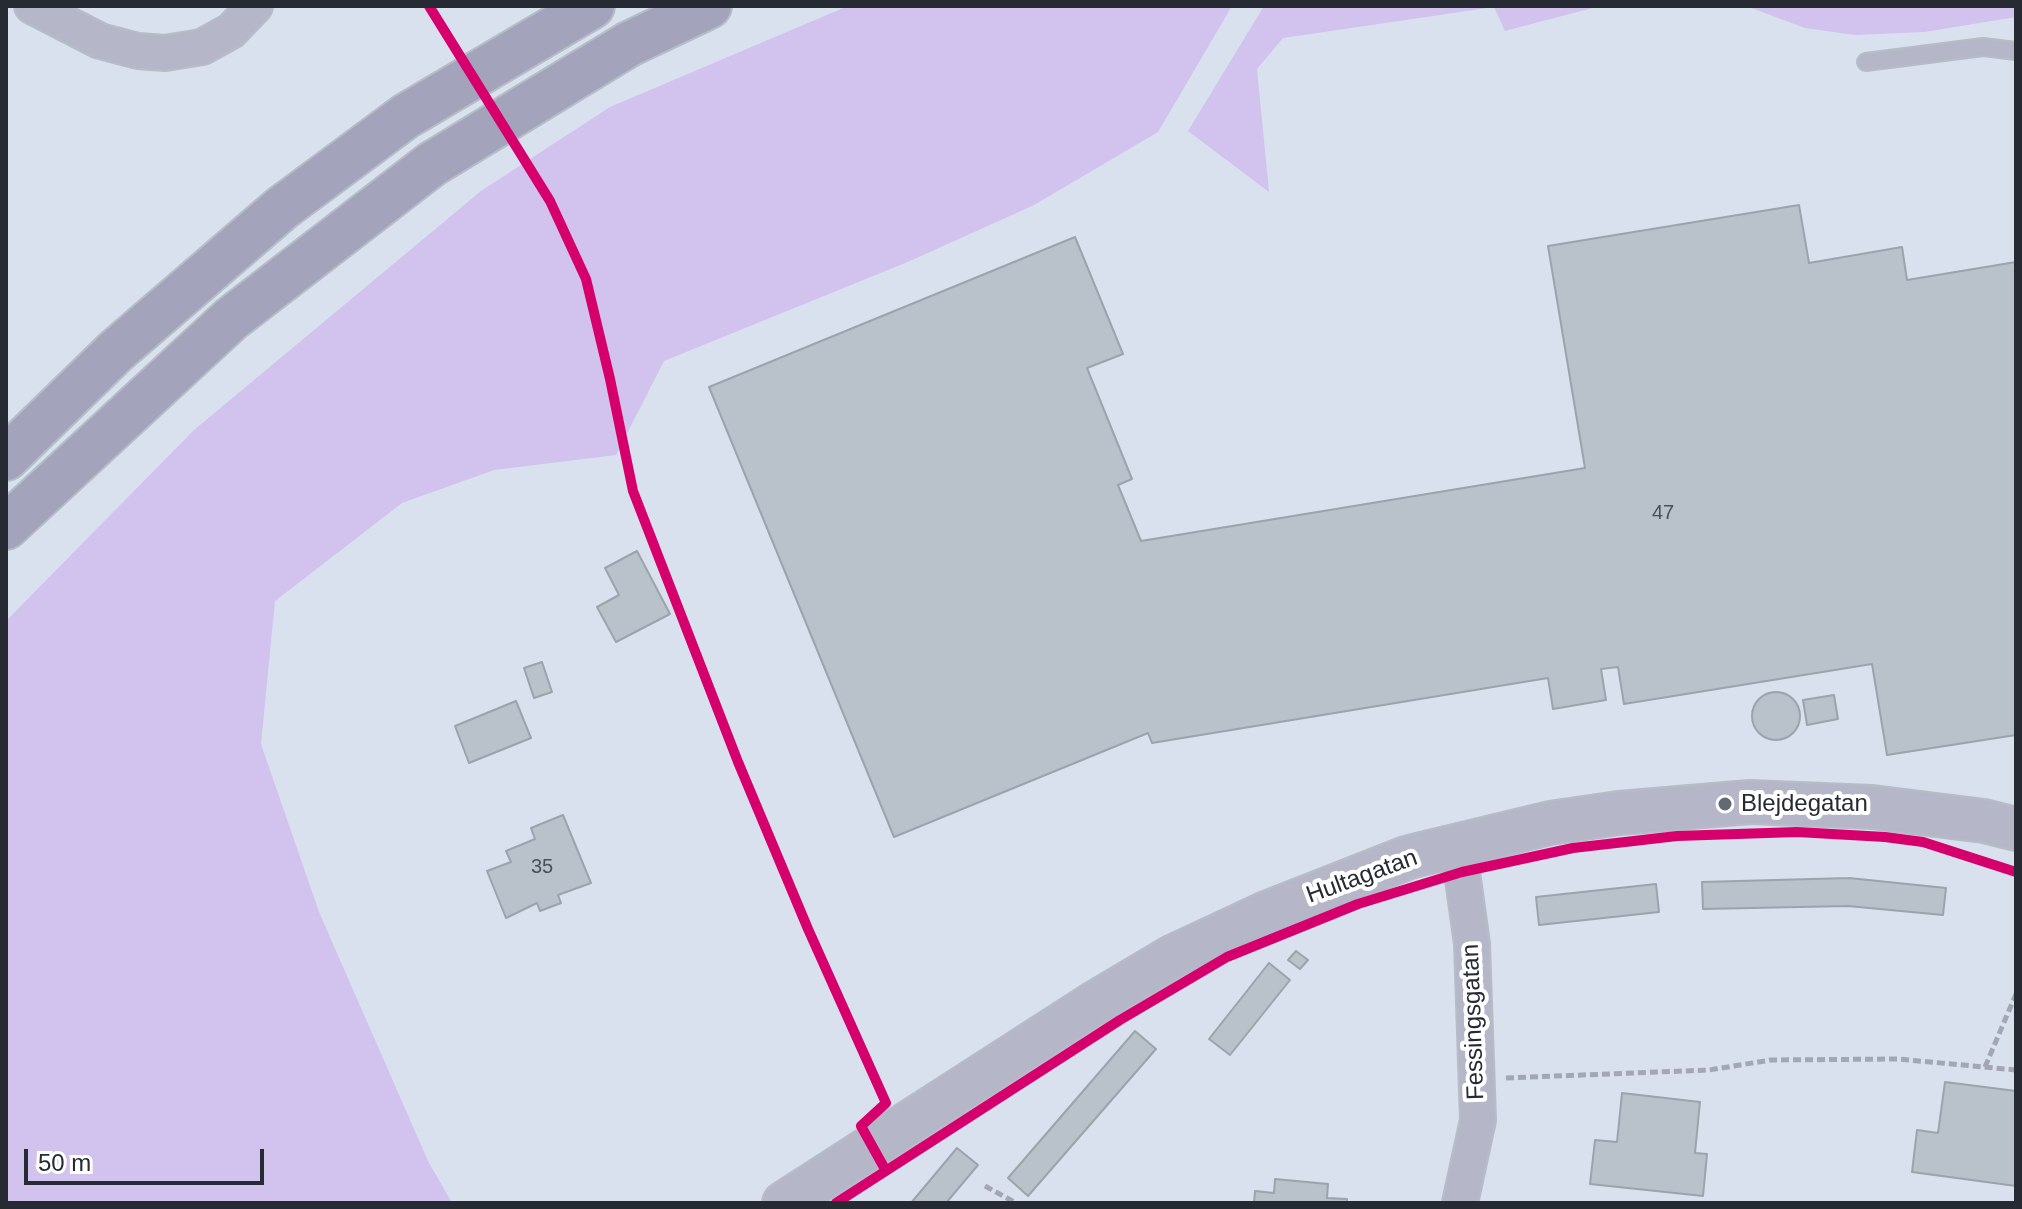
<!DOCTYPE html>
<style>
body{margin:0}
#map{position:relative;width:2022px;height:1209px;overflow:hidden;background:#d9e1ee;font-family:Arial,sans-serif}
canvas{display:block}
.frame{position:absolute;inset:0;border:8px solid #252a33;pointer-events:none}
.scale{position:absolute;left:24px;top:1149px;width:240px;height:36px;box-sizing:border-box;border:4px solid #252a33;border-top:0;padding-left:10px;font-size:24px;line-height:28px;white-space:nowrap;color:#252a33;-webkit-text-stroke:6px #fff;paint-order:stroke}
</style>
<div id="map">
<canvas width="2022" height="1209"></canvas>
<div class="frame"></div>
<div class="scale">50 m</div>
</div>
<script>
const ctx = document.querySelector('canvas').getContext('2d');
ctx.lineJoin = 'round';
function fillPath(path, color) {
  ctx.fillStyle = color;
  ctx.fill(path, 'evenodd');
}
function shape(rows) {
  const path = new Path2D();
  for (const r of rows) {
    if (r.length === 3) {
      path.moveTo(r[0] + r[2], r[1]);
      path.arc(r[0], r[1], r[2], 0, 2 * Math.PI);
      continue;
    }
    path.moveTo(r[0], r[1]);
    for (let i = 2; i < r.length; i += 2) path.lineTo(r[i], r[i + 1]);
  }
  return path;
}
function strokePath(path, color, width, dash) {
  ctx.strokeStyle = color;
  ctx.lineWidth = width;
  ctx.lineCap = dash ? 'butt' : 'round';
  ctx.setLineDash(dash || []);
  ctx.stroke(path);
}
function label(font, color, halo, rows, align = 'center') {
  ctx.font = font + ' Arial,sans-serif';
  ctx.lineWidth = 8;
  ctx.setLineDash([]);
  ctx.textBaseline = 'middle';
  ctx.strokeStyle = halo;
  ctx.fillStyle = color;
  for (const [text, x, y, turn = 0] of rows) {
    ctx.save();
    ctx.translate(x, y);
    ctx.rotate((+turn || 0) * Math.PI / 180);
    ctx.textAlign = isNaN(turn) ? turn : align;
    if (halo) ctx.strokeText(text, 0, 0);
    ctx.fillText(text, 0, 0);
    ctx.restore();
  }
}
fillPath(shape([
 [848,6,1232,6,1158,132,1034,205,910,261,664,361,616,455,494,470,402,503,275,601,261,744,319,912,428,1161,452,1203,6,1203,6,621,194,430,481,191,610,107],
 [1264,6,1600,6,1505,31,1494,7,1283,38,1257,69,1269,192,1188,131],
 [1746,6,2016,6,2016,17,1924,32,1855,35,1805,28]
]), '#d1c2ee');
const building = shape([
 [1799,205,1809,263,1902,247,1907,280,2016,262,2016,735,1887,755,1872,664,1624,704,1618,667,1601,669,1606,700,1553,709,1548,678,1152,743,1148,733,894,837,709,387,1075,237,1123,354,1087,368,1132,479,1118,485,1141,541,1585,468,1548,246,1799,205],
 [637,551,670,614,616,642,597,607,619,595,605,568,637,551],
 [542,662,552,692,534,698,524,668,542,662],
 [1776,716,24],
 [1834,695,1838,719,1807,725,1803,700,1834,695],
 [516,701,531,738,469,763,455,726,516,701],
 [563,815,591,883,558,895,561,903,540,911,537,903,506,918,487,871,511,862,506,851,535,839,531,828,563,815],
 [1849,878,1946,888,1943,915,1848,906,1703,909,1702,882,1849,878],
 [1656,884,1659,912,1539,925,1536,897,1656,884],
 [1296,951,1308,960,1300,969,1288,960,1296,951],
 [1269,963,1290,980,1230,1055,1209,1039,1269,963],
 [1135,1031,1156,1049,1028,1196,1008,1178,1135,1031],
 [1945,1082,2016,1091,2016,1186,1912,1172,1917,1130,1938,1133,1945,1082],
 [1622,1093,1700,1102,1695,1153,1707,1154,1703,1196,1590,1184,1595,1140,1617,1142,1622,1093],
 [957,1148,978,1165,946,1203,911,1203,957,1148],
 [1275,1179,1328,1184,1327,1198,1347,1199,1347,1203,1254,1203,1255,1191,1274,1193,1275,1179]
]);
fillPath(building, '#b9c1ca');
strokePath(building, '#9ba3ac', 2);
const service = shape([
 [1866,62,1983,47,2016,51]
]);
const minor = shape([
 [32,6,100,41,138,51,165,53,202,47,231,31,255,6],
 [1460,1203,1478,1120,1472,944,1462,872,1472,840]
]);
const tertiary = shape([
 [784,1203,1093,1004,1172,957,1264,914,1409,857,1550,823,1619,813,1750,802,1872,807,1984,821,2016,829]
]);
const motorway = shape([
 [6,458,116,351,282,208,406,116,592,6],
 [6,527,231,319,432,164,629,44,709,6]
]);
strokePath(service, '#b7bdc7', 20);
strokePath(minor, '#b7bdc7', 38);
strokePath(tertiary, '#b7bdc7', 46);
strokePath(motorway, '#b7bdc7', 48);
strokePath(shape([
 [1985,1067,2016,994],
 [1506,1078,1709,1070,1771,1060,1898,1059,2016,1070],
 [985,1186,1016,1203],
 [1049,1202,1049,1203]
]), '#a4a6b3', 5, [8, 4]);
strokePath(service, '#b5b7c9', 16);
strokePath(minor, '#b5b7c9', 34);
strokePath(tertiary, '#b5b7c9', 42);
strokePath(motorway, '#a3a4bc', 44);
strokePath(shape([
 [429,6,550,201,586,279,610,379,633,491,738,762,808,929,886,1103,861,1126,886,1171],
 [836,1203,1120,1020,1227,957,1358,904,1462,872,1573,848,1677,836,1797,832,1885,837,1923,842,2016,872]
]), '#d6006c', 10);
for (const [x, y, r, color] of [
 [1725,804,8,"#646a74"]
]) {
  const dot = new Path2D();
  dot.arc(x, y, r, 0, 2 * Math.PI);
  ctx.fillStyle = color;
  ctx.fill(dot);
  strokePath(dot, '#fff', 3);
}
label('20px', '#4a5059', null, [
 ["47",1663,513],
 ["35",542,867]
]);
label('24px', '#252a33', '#fff', [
 ["Blejdegatan",1741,804]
], 'left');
label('24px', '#252a33', '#fff', [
 ["Hultagatan",1362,877,-20],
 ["Fessingsgatan",1474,1022,-92]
]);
</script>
